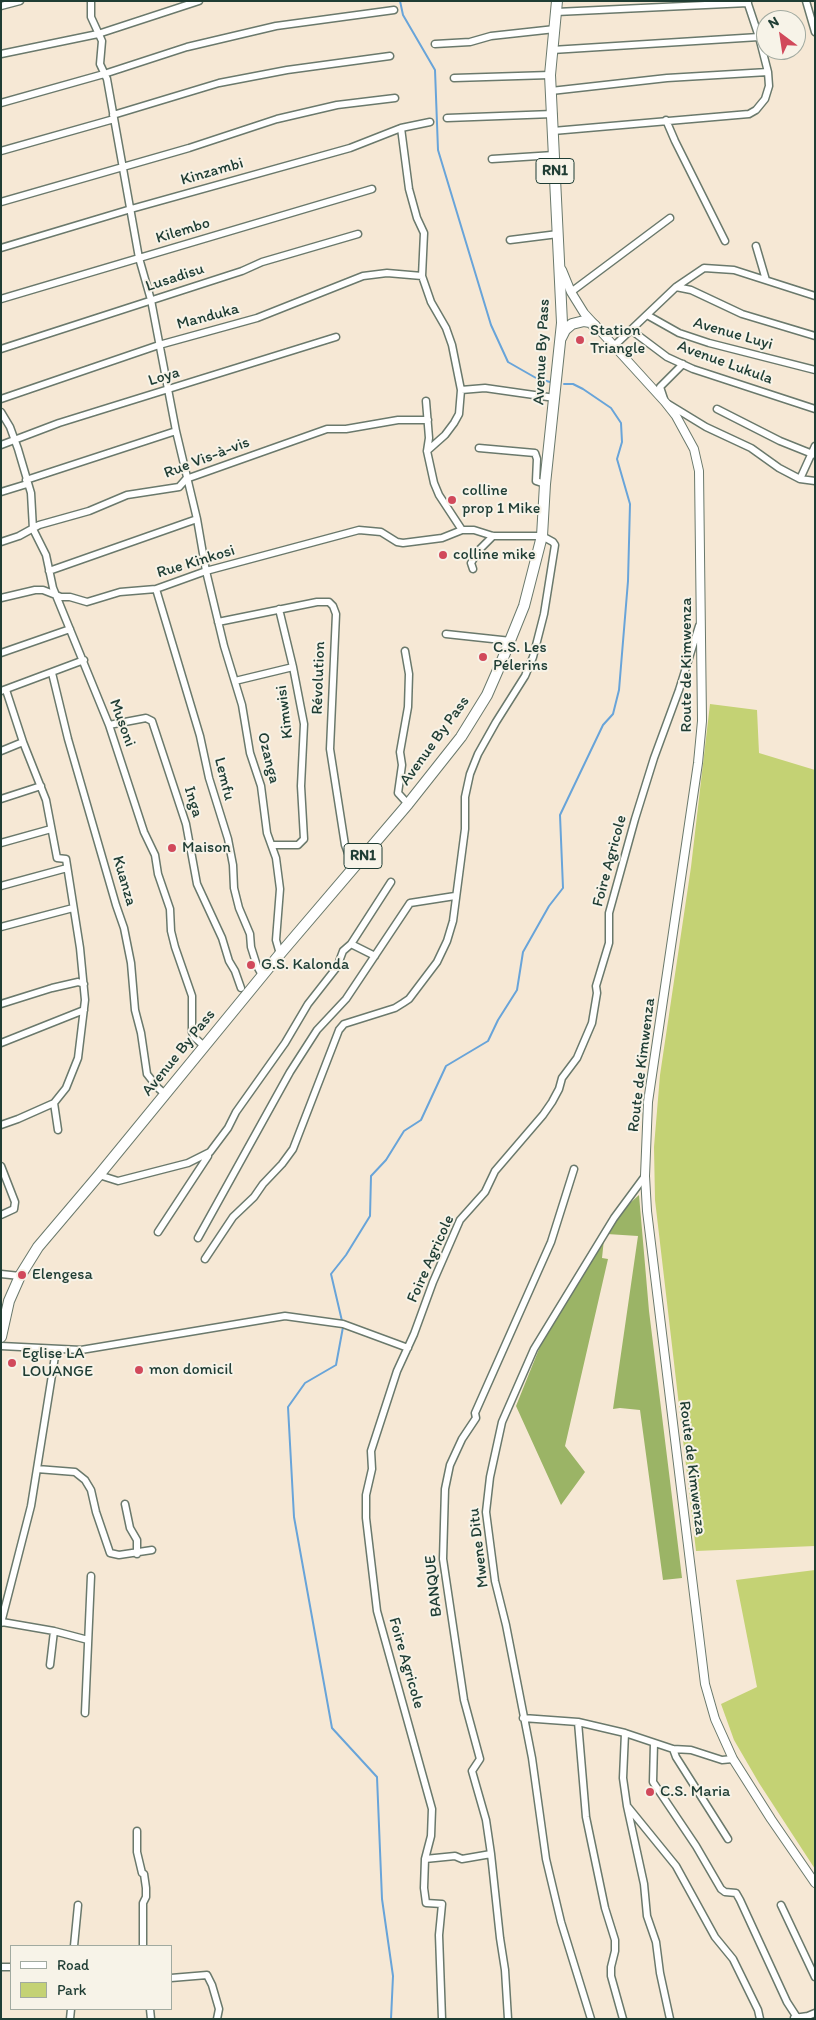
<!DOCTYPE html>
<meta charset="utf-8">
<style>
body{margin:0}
#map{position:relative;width:816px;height:2020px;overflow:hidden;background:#f6e8d5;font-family:Itim,sans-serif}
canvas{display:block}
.frame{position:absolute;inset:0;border:2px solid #1f3d34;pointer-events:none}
.legend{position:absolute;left:10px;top:1945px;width:162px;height:65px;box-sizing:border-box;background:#f7f3e8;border:1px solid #a1aaa0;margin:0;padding:6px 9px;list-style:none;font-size:15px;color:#1f3d34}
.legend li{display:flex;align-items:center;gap:10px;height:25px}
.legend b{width:25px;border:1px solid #a1aaa0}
.north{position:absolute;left:756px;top:10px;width:50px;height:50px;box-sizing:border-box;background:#f7f3e8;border:1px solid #a1aaa0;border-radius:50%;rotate:329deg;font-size:14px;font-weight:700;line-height:20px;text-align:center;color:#1f3d34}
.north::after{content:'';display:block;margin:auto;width:18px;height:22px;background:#d1495b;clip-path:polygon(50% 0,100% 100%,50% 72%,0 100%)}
</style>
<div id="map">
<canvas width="816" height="2020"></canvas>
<div class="frame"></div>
<ul class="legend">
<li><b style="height:6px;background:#fff"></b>Road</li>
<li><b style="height:14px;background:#c4d274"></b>Park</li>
</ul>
<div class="north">N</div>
</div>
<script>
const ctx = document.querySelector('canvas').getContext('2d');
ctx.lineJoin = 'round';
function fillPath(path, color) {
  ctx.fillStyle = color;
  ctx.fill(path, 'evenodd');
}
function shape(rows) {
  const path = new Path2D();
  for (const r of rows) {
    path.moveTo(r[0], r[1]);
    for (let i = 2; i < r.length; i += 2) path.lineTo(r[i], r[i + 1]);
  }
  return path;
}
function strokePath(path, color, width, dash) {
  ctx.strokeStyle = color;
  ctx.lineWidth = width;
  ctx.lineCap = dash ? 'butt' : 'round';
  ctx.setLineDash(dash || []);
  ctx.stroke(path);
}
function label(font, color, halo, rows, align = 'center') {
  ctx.font = font + ' Itim,sans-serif';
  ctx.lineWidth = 4;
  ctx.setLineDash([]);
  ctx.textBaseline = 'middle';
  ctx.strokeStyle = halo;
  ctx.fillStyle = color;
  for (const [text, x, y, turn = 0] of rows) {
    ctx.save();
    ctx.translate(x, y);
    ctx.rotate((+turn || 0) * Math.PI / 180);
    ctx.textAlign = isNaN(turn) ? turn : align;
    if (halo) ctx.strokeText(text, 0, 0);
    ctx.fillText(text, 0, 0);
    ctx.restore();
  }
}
fillPath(shape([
 [710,704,757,710,759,753,815,770,815,1546,696,1551,655,1200,654,1147,660,1075,691,867],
 [815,1570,815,1869,759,1783,734,1740,721,1704,757,1687,736,1580]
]), '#c4d274');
fillPath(shape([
 [639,1195,649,1311,682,1578,663,1580,640,1410,620,1408,613,1409,638,1236,607,1234,604,1239,602,1258,608,1259,565,1446,585,1472,561,1505,516,1406,541,1344,618,1214]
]), '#9bb466');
strokePath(shape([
 [400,1,403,15,435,70,438,150,491,325,508,362,536,378,550,382],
 [342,1321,331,1274,346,1255,370,1216,371,1176,386,1160,404,1131,421,1120,446,1066,488,1041,498,1020,517,990,523,952,549,906,563,888,560,815,603,725,613,714,619,690,628,581,630,504,617,459,622,442,621,423,611,408,583,389,573,384,564,384],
 [343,1327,336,1365,305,1383,288,1407,294,1517,332,1728,377,1777,382,1899,393,1976,391,2019]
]), '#68a4d9', 2);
const minor = shape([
 [91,1,91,17,102,41,100,64,107,79,139,258,151,300,176,431,197,519,206,571,224,646,242,705,250,753,261,786,267,833,276,858,280,889,276,940,280,954],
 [806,1,815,32],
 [1,6,20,1],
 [556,12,748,3],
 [435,44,470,42,491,36,555,29],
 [552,50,759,37],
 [1,54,98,34,199,1],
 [454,78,550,75],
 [551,91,667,78,768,72],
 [1,103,104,74,187,47,276,26,394,10],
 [113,115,219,83,287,70,390,56],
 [447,118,553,114],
 [666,120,675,141,725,241],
 [401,128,409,189,417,218,424,233,422,276,431,302,446,328,452,345,461,390,459,414,454,423,445,435,427,451],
 [553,131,749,114,756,110,765,99,769,86,768,72,759,37,747,1],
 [1,151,114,119],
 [492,159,554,155],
 [1,202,189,148,277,119,337,105,395,98],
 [510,240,558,234],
 [756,246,766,280],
 [1,248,131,209,350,148,401,128,430,122],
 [676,287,691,290,742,314,815,336],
 [571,292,670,218],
 [1,299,372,189],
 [647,315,679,333,709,343,815,370],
 [631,330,667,357,693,369,815,409],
 [614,346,676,287,704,268,734,270,815,296],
 [1,349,242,271,262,262,358,234],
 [683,364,660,387,665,402,706,427,751,448,779,468,800,479,815,481],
 [461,390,485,388,555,398],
 [1,399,159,345,257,318,363,276,387,273,422,276],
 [717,409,780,441,815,455],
 [1,412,10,427,18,449,31,493,33,529,46,555,53,588,109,725,144,832,155,855,158,874,170,909,171,931,175,947,192,996,192,1032,194,1037,204,1046],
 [1,445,59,423,336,337],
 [479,448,535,453,537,459,536,481,545,484],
 [800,479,815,446],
 [26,480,176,431],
 [1,492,27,484],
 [1,542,19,536,39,525,89,511,127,495,179,487,186,479,327,429,346,429,398,420,428,420],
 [473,569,471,563,479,550,493,536],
 [49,571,197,519],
 [156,589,200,736,209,778,228,839,233,865,234,888,239,908,250,934,251,947,257,966,262,975],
 [1,598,35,590,43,590,61,597,70,597,87,602,120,592,156,589,206,571,359,530,381,532,397,542,403,543,442,538,462,530],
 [218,622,317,602,329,602,333,606,336,614,330,749,345,845,353,867],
 [446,634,511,641],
 [405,651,409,674,408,707,400,752,402,765,398,793,408,804],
 [1,653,70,629],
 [52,673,68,739,116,905,124,928,131,963,135,1010,141,1033,147,1074,158,1088,165,1094],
 [235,681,293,667],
 [1,691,84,660],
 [109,725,146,718,152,721,186,824,197,884,222,938,229,961,235,971,241,988],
 [1,751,23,742],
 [1,799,41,786],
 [1,843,51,829],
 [272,845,298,845,304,839,301,786,304,724,293,667,279,609],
 [1,886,67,868],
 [1,927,73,908],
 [351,944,375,956],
 [1,1004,52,988,78,982,84,984],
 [1,1043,84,1010],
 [54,1103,58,1130],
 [1,1125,18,1119,54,1103,66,1088,78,1058,85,1000,80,948,66,859,57,858,46,800,23,742,6,690],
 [1,1166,15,1202,14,1209,1,1215],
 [99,1175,118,1181,188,1163,210,1152,228,1128,236,1112,285,1043,308,1004,337,967,343,951,351,944,391,882],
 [158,1232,208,1156],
 [198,1238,290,1072,317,1030,346,999,410,903,455,896],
 [205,1259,233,1217,254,1197,263,1184,282,1164,293,1149,339,1030,344,1024,395,1008,403,1003,409,999,437,962,447,941,453,921,465,829,465,797,470,774,478,754,496,722,525,676,533,657,544,614,555,545,553,542,542,536,493,536,474,530,462,530,439,495,434,483,427,451,429,438,426,401],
 [1,1274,20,1276],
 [1,1346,81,1350,285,1316,343,1324,408,1348],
 [37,1469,75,1472,85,1480,91,1490,96,1512,110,1553,119,1555,152,1550],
 [125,1504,130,1528,137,1540,137,1554],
 [2,1622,54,1631,88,1640],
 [1,1623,31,1506,56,1350],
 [50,1665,54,1631],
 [85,1713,91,1576],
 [523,1718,578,1722,625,1733,673,1749,691,1750,722,1760,733,1759],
 [578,1722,586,1817,605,1908,615,1940,615,1951,611,1967,611,1976,623,2019],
 [625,1733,623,1778,627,1806,644,1884,647,1916,656,1942,660,1973,670,2019],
 [654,1743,653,1782,696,1846,721,1889,725,1892,736,1893,740,1900,787,2002,798,2019],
 [673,1749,676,1757,728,1839],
 [628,1807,676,1866,715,1937,733,1959,758,2010,760,2019],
 [137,1831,137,1852,142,1873,144,1874,146,1888,146,1897,143,1903,143,1946],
 [425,1859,455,1856,462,1859,491,1854],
 [781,1905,815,1977],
 [74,1946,78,1905],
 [1,1967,11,1967],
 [171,1978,207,1975,212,1985,219,2009,217,2019],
 [150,2009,151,2019],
 [794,2018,808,2016,815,2013],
 [70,2019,71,2009],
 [442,2019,439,1935,442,1904,426,1903,424,1888,425,1859,431,1836,432,1809,377,1611,366,1518,366,1495,372,1469,371,1451,397,1371,414,1334,433,1282,460,1220,485,1192,495,1171,543,1115,552,1102,559,1089,562,1078,577,1058,592,1023,597,993,596,986,609,943,609,913,635,819,654,758,679,690,699,626],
 [508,2019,505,1970,500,1938,491,1854,486,1820,472,1771,480,1759,464,1700,443,1559,445,1489,450,1465,462,1439,476,1418,475,1413,551,1242,574,1169],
 [591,2019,561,1922,546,1859,532,1758,506,1625,495,1581,486,1512,490,1477,502,1422,534,1349,614,1218,645,1176]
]);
const tertiary = shape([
 [562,270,571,292,584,313,665,402,676,416,694,449,699,471,702,721,698,763,648,1102,645,1176,647,1211,705,1684,715,1719,733,1759,771,1819,815,1883]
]);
const trunk = shape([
 [561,338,565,330,572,324,584,321,590,322,595,326],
 [1,1337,9,1301,20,1276,38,1247,99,1175,280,954,408,804,461,737,487,695,501,663,524,606,542,536,545,484,562,323,550,75,557,1]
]);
strokePath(minor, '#6a796c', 9);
strokePath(tertiary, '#6a796c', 10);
strokePath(trunk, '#6a796c', 12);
strokePath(minor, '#fff', 6);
strokePath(tertiary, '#fff', 8);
strokePath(trunk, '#fff', 10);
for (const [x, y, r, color] of [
 [580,340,5,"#d1495b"],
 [452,500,5,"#d1495b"],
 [443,555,5,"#d1495b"],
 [483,657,5,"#d1495b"],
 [172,848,5,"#d1495b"],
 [251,965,5,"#d1495b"],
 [22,1275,5,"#d1495b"],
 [12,1363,5,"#d1495b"],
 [139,1370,5,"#d1495b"],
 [650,1792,5,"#d1495b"]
]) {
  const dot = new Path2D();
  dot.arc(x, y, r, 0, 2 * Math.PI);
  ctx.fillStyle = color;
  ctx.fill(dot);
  strokePath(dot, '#f7f3e8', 2);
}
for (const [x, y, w] of [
 [555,171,38],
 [363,856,38]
]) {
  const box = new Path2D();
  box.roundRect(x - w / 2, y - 12.5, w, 25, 4);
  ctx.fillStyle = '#f7f3e8';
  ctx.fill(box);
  strokePath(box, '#1f3d34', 1);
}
label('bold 15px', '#1f3d34', null, [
 ["RN1",555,171],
 ["RN1",363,856]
]);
label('16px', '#1f3d34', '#f7f3e8', [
 ["Kinzambi",212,172,-16],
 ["Kilembo",183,231,-17],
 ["Lusadisu",175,278,-18],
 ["Manduka",208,317,-15],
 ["Avenue Luyi",733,334,16],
 ["Avenue By Pass",542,352,-87],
 ["Avenue Lukula",725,363,20],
 ["Loya",164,377,-17],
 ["Rue Vis-à-vis",207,458,-21],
 ["Rue Kinkosi",196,562,-17],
 ["Route de Kimwenza",687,665,-90],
 ["Révolution",319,678,-88],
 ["Kimwisi",285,712,-97],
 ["Musoni",122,723,70],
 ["Avenue By Pass",435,741,-54],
 ["Ozanga",268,758,76],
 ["Lemfu",224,779,76],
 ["Inga",193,802,73],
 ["Foire Agricole",610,861,-75],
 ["Kuanza",124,881,74],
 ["Avenue By Pass",179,1053,-51],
 ["Route de Kimwenza",642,1065,-83],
 ["Foire Agricole",431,1259,-66],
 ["Route de Kimwenza",692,1468,83],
 ["Mwene Ditu",479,1548,-97],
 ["BANQUE",434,1586,-96],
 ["Foire Agricole",406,1663,74]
]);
label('16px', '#1f3d34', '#f7f3e8', [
 ["Station",590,331],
 ["Triangle",590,349],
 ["colline",462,491],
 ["prop 1 Mike",462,509],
 ["colline mike",453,555],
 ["C.S. Les",493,648],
 ["Pélerins",493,666],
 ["Maison",182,848],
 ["G.S. Kalonda",261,965],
 ["Elengesa",32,1275],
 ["Eglise LA",22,1354],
 ["LOUANGE",22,1372],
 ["mon domicil",149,1370],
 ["C.S. Maria",660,1792]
], 'left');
</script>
